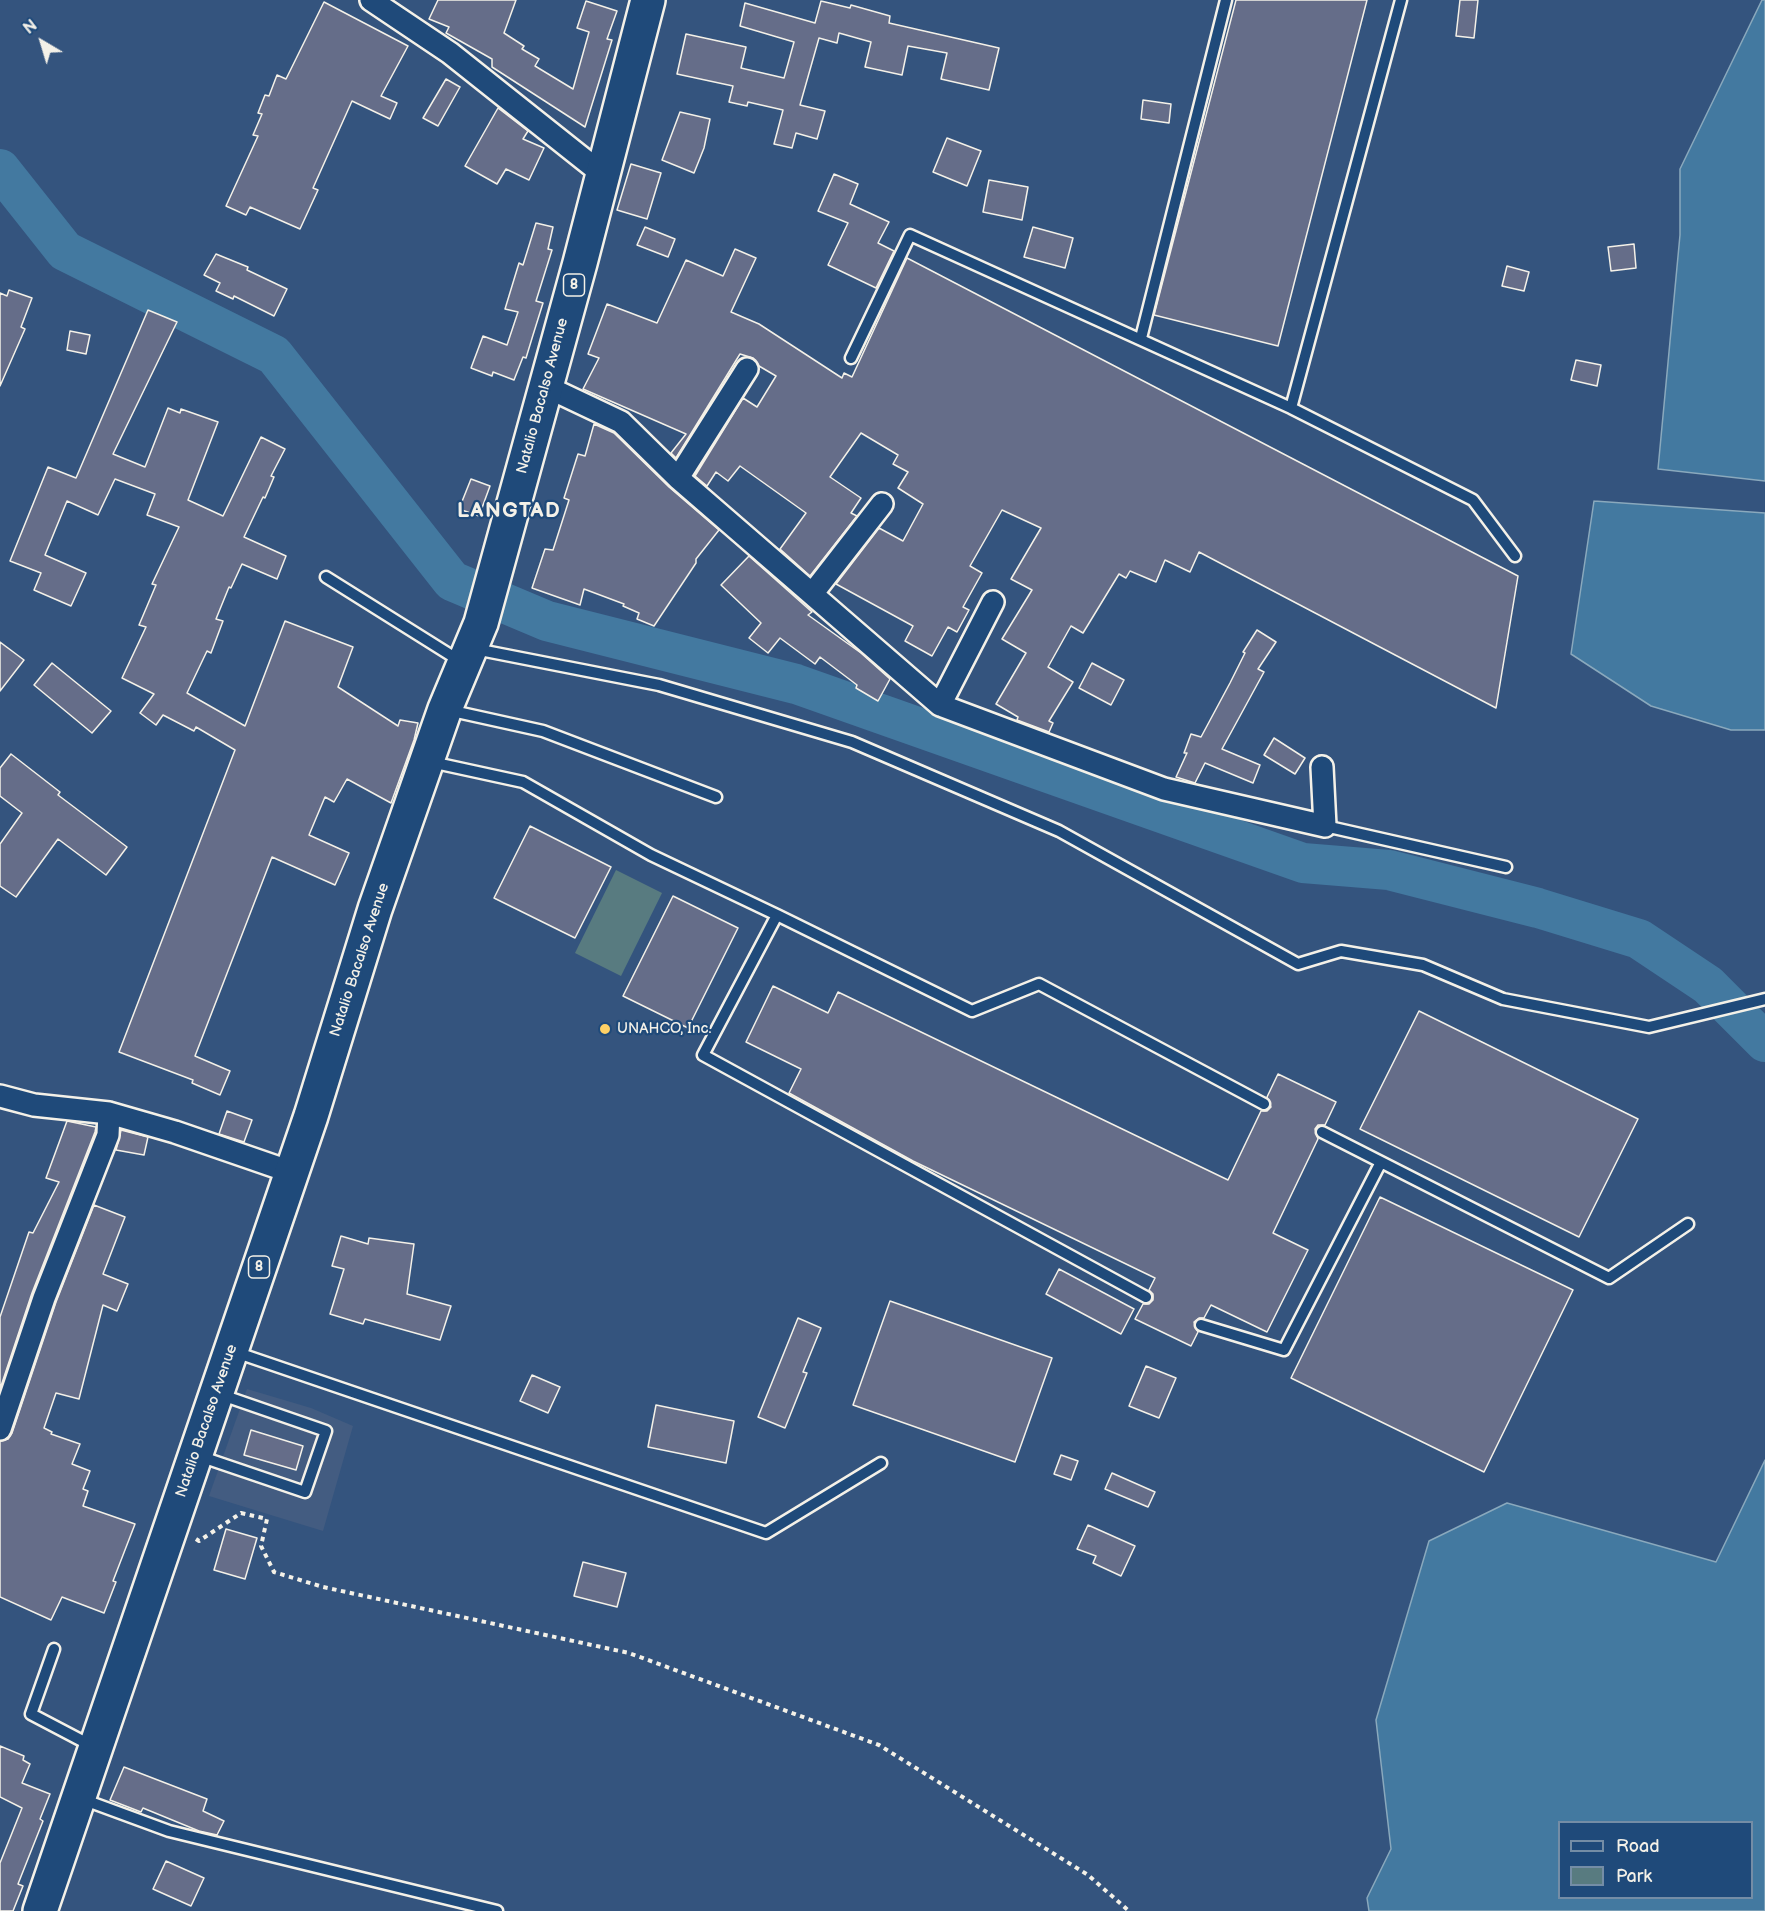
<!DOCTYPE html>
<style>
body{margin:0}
#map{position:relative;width:1765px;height:1911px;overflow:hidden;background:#34547e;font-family:"Balsamiq Sans",sans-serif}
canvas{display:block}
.legend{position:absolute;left:1558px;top:1821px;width:195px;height:78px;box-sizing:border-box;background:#1f4a7a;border:2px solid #748da6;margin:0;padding:8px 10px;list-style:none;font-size:18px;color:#f4f1e8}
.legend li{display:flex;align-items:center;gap:12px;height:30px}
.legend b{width:30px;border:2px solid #748da6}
.north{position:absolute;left:12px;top:12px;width:60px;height:60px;-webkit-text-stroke:4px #1f4a7a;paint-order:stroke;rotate:322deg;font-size:16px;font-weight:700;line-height:24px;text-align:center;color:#f4f1e8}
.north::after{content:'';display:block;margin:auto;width:21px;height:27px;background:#f4f1e8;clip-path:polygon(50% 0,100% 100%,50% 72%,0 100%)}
</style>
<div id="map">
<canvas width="1765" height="1911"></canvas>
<ul class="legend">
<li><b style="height:8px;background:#1f4a7a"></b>Road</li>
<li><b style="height:16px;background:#587b80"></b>Park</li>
</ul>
<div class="north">N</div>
</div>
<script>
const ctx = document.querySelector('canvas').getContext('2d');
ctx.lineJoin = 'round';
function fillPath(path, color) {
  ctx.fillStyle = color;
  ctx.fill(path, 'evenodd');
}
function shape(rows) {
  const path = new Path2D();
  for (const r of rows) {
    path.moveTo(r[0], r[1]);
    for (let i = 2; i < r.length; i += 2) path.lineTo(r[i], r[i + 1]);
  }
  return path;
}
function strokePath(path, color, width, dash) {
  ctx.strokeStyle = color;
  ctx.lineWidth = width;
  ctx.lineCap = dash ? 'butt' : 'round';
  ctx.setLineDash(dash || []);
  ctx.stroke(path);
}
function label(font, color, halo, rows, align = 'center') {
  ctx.font = font + ' "Balsamiq Sans",sans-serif';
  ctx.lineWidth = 4.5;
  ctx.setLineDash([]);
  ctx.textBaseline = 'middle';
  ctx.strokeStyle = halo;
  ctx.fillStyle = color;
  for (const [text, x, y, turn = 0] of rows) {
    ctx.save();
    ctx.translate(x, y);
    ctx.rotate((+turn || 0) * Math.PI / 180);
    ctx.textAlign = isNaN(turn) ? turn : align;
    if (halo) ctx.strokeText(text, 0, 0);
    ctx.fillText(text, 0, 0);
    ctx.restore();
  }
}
fillPath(shape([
 [247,1389,311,1408,353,1426,323,1531,209,1496]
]), '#435c81');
fillPath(shape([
 [616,870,662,893,621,976,575,953]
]), '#587b80');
const water = shape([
 [1762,0,1765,0,1765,481,1658,469,1680,235,1680,169,1762,0],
 [1594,501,1765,513,1765,730,1731,730,1651,706,1571,654,1594,501],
 [1765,1460,1765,1911,1369,1911,1367,1898,1391,1849,1376,1720,1429,1541,1507,1503,1716,1562,1765,1460],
 [1560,1822,1752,1822,1752,1898,1560,1898,1560,1822]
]);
fillPath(water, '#4379a0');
strokePath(water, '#8aa9bd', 1.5);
strokePath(shape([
 [0,169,65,251,274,355,452,581,547,621,796,684,1303,863,1389,870,1538,908,1639,939,1708,985,1765,1042]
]), '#4379a0', 40);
const building = shape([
 [438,0,516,0,504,33,524,46,522,49,539,59,535,66,573,89,589,32,577,28,586,1,617,11,607,39,612,40,585,127,492,67,492,59,446,33,449,27,429,19,438,0],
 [1236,0,1367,0,1278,346,1154,315,1236,0],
 [1460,0,1478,0,1474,38,1456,36,1460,0],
 [821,1,850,8,851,5,890,16,889,23,999,48,989,90,941,79,947,53,908,46,902,75,865,67,871,42,839,33,837,43,819,38,800,105,825,111,817,139,796,133,792,148,774,144,783,110,748,102,747,106,729,102,733,86,677,74,686,34,746,47,741,68,784,78,794,42,740,26,745,3,815,23,821,1],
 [324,2,408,46,381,96,397,103,390,119,352,101,313,188,318,190,300,229,250,207,246,215,226,206,258,136,253,135,262,114,258,113,265,95,269,96,277,75,286,79,324,2],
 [446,79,460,87,438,126,423,118,446,79],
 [1143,100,1171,104,1169,123,1141,119,1143,100],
 [498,108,528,131,523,139,544,148,529,180,506,169,497,184,465,166,498,108],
 [680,112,710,119,704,148,694,173,662,160,680,112],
 [947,138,981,151,967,186,933,172,947,138],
 [631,164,661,173,647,219,617,210,631,164],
 [834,174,858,184,850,204,889,222,878,243,894,251,876,288,828,265,848,223,818,211,834,174],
 [989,180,1028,187,1022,220,983,212,989,180],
 [536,223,553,227,548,249,552,250,536,301,543,303,533,335,526,358,523,357,514,380,493,372,492,376,471,368,483,336,507,345,518,312,505,309,519,263,523,265,536,223],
 [645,227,675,239,668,257,637,245,645,227],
 [1033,227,1073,238,1065,268,1024,257,1033,227],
 [1634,244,1636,268,1611,271,1608,247,1634,244],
 [735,249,756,258,731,312,759,324,842,378,844,373,852,377,907,258,1518,576,1496,708,1199,552,1190,572,1165,560,1156,582,1130,571,1126,578,1119,574,1083,633,1071,626,1048,667,1073,682,1049,721,1053,723,1049,732,1017,720,1018,717,996,704,1026,653,1002,639,1032,590,1011,579,1041,528,1002,510,970,566,982,573,963,607,969,610,957,632,948,627,932,656,905,641,913,626,836,584,879,528,903,541,923,504,898,488,908,472,893,464,898,455,861,433,830,477,861,498,851,513,857,516,810,576,780,549,806,513,740,466,728,481,716,472,707,486,695,476,743,398,757,407,776,376,759,366,753,358,740,354,676,458,671,453,686,434,583,389,599,358,588,354,607,304,657,323,686,260,723,276,735,249],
 [216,254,248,267,247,270,287,289,274,316,234,296,233,299,216,291,220,283,204,275,216,254],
 [1507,266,1529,272,1524,291,1502,286,1507,266],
 [9,290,32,298,21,327,25,329,0,386,0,293,7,296,9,290],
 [148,310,177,322,113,454,145,467,168,408,180,413,181,409,218,422,188,500,223,516,261,437,285,449,271,476,274,477,265,498,263,497,244,537,286,556,277,579,242,564,231,588,229,587,216,619,223,621,211,653,207,651,187,693,245,726,285,621,353,647,338,687,398,726,400,720,418,723,414,740,391,803,347,779,334,802,325,797,309,835,349,853,335,885,272,857,195,1056,230,1071,220,1095,192,1083,193,1080,119,1052,235,750,196,727,194,731,163,715,156,725,140,713,154,694,122,678,146,627,139,625,156,585,152,584,179,527,147,515,155,494,115,479,98,515,67,501,45,555,86,573,71,606,34,590,41,573,10,561,48,467,76,478,148,310],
 [70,331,90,335,86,354,67,350,70,331],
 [1576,360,1601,365,1597,386,1571,380,1576,360],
 [594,424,614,433,669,487,719,530,696,559,696,563,654,626,637,619,639,613,623,606,624,604,584,589,580,605,532,588,545,549,553,550,569,500,564,498,578,454,585,456,594,424],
 [471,479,490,486,479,516,459,509,471,479],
 [749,556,812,612,808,615,861,653,890,679,878,701,856,688,857,685,820,657,815,664,780,638,768,653,749,638,761,623,721,585,749,556],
 [1257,630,1276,642,1258,669,1264,672,1222,749,1260,765,1253,783,1205,763,1195,783,1176,777,1187,753,1184,753,1191,734,1201,737,1230,683,1245,653,1243,652,1257,630],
 [0,642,24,660,0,691,0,642],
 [52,663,111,711,92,733,34,685,52,663],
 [1092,663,1124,680,1111,705,1079,688,1092,663],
 [1274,738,1305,758,1295,774,1264,755,1274,738],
 [11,754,60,792,58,795,127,847,106,875,58,839,16,897,0,886,0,844,22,813,0,796,0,768,11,754],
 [530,826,611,867,575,938,494,898,530,826],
 [673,896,738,928,688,1028,623,996,673,896],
 [773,986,828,1013,838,992,1228,1180,1261,1111,1267,1111,1271,1107,1267,1097,1278,1074,1336,1102,1325,1125,1318,1125,1315,1129,1318,1139,1273,1233,1308,1250,1267,1332,1211,1305,1204,1318,1199,1318,1194,1322,1198,1332,1191,1346,1135,1319,1143,1304,1149,1304,1153,1300,1153,1294,1149,1290,1155,1278,913,1161,789,1093,801,1069,746,1042,773,986],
 [1419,1011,1638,1119,1579,1237,1360,1129,1419,1011],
 [227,1111,252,1120,244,1142,219,1134,227,1111],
 [67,1121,96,1127,95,1132,32,1293,0,1389,0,1317,29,1232,33,1233,59,1182,46,1178,67,1121],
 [121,1130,148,1137,144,1155,116,1150,121,1130],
 [1380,1197,1573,1290,1484,1472,1291,1378,1380,1197],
 [94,1205,125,1217,103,1274,128,1284,117,1311,103,1305,79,1399,56,1393,44,1428,52,1432,51,1434,80,1444,72,1464,90,1471,83,1489,88,1491,83,1506,135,1524,113,1581,116,1582,104,1613,62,1597,51,1620,0,1597,0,1441,8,1439,12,1433,56,1302,94,1205],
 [341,1236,368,1244,369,1238,414,1244,407,1294,451,1306,440,1340,365,1319,363,1324,330,1314,344,1269,332,1266,341,1236],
 [1059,1269,1134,1309,1121,1334,1046,1294,1059,1269],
 [890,1301,1052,1358,1015,1462,853,1405,890,1301],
 [798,1318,821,1328,803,1372,807,1373,785,1428,758,1417,798,1318],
 [1146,1366,1176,1378,1159,1418,1129,1406,1146,1366],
 [532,1375,560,1387,548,1413,520,1401,532,1375],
 [656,1405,734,1421,726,1463,648,1447,656,1405],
 [251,1430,303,1446,296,1470,244,1455,251,1430],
 [1061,1455,1078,1461,1071,1480,1054,1474,1061,1455],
 [1112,1473,1155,1492,1148,1507,1105,1489,1112,1473],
 [1088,1525,1135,1546,1121,1576,1093,1563,1096,1556,1077,1549,1088,1525],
 [226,1529,257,1538,245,1579,214,1570,226,1529],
 [583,1562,626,1573,617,1607,574,1596,583,1562],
 [0,1746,24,1756,23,1760,30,1764,22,1783,50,1794,40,1819,43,1821,18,1884,23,1886,13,1911,0,1911,0,1863,22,1808,0,1797,0,1746],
 [124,1767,207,1799,203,1811,224,1821,217,1835,199,1831,143,1808,141,1812,110,1800,124,1767],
 [166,1861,204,1878,191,1906,153,1889,166,1861]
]);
fillPath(building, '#656d89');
strokePath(building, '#f4f1e8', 1.5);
const service = shape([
 [1141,338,1226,0],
 [851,358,910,235,1291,408,1473,500,1515,556],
 [1291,408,1401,0],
 [326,577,460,661],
 [475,649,659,685,852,742,1059,831,1298,964,1341,951,1423,965,1503,999,1649,1027,1765,999],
 [448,710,543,731,716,797],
 [431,762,523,782,651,855,777,915],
 [1325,826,1506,867],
 [1322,1132,1609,1278,1688,1224],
 [1146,1297,703,1055,777,915,972,1011,1039,984,1264,1104],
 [1201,1325,1284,1350,1380,1164],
 [235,1352,766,1533,881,1463],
 [199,1456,305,1492,326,1431,219,1394],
 [54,1649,31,1714,92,1746],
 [82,1799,169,1831,497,1911]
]);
const minor = shape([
 [371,0,450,53,601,173],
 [545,386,621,422,678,478,940,705,1164,789,1325,826,1322,767],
 [678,478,747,369],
 [812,594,882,504],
 [940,705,993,602],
 [0,1096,34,1105,109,1113,175,1132,291,1172],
 [0,1429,44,1298,108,1135,109,1113]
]);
const trunk = shape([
 [40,1911,311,1116,375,909,445,709,481,623,580,263,648,0]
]);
strokePath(service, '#f4f1e8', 15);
strokePath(minor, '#f4f1e8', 26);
strokePath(trunk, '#f4f1e8', 38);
strokePath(shape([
 [196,1539,199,1541,241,1513,267,1519,261,1546,274,1572,323,1587,629,1653,879,1745,1088,1875,1129,1911]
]), '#f4f1e8', 4, [4.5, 4.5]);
strokePath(service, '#1f4a7a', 10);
strokePath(minor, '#1f4a7a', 21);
strokePath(trunk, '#1f4a7a', 33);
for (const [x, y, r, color] of [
 [605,1029,6,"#ffd166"]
]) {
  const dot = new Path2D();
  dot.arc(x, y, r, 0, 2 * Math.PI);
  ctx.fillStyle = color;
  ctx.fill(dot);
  strokePath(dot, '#1f4a7a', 2);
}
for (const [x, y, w] of [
 [574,285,21],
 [259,1267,21]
]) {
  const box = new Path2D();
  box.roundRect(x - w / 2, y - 11, w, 22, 4.5);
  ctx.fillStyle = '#1f4a7a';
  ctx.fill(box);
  strokePath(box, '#f4f1e8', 1.5);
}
label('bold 14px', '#f4f1e8', null, [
 ["8",574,285],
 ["8",259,1267]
]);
label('15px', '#f4f1e8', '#1f4a7a', [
 ["Natalio Bacalso Avenue",543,396,-75],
 ["Natalio Bacalso Avenue",360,960,-72],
 ["Natalio Bacalso Avenue",207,1421,-71]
]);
label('15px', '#f4f1e8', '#1f4a7a', [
 ["UNAHCO, Inc.",617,1029]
], 'left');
ctx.letterSpacing = '1.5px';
label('bold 21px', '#f4f1e8', '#1f4a7a', [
 ["LANGTAD",509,512]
]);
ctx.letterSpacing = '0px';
</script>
